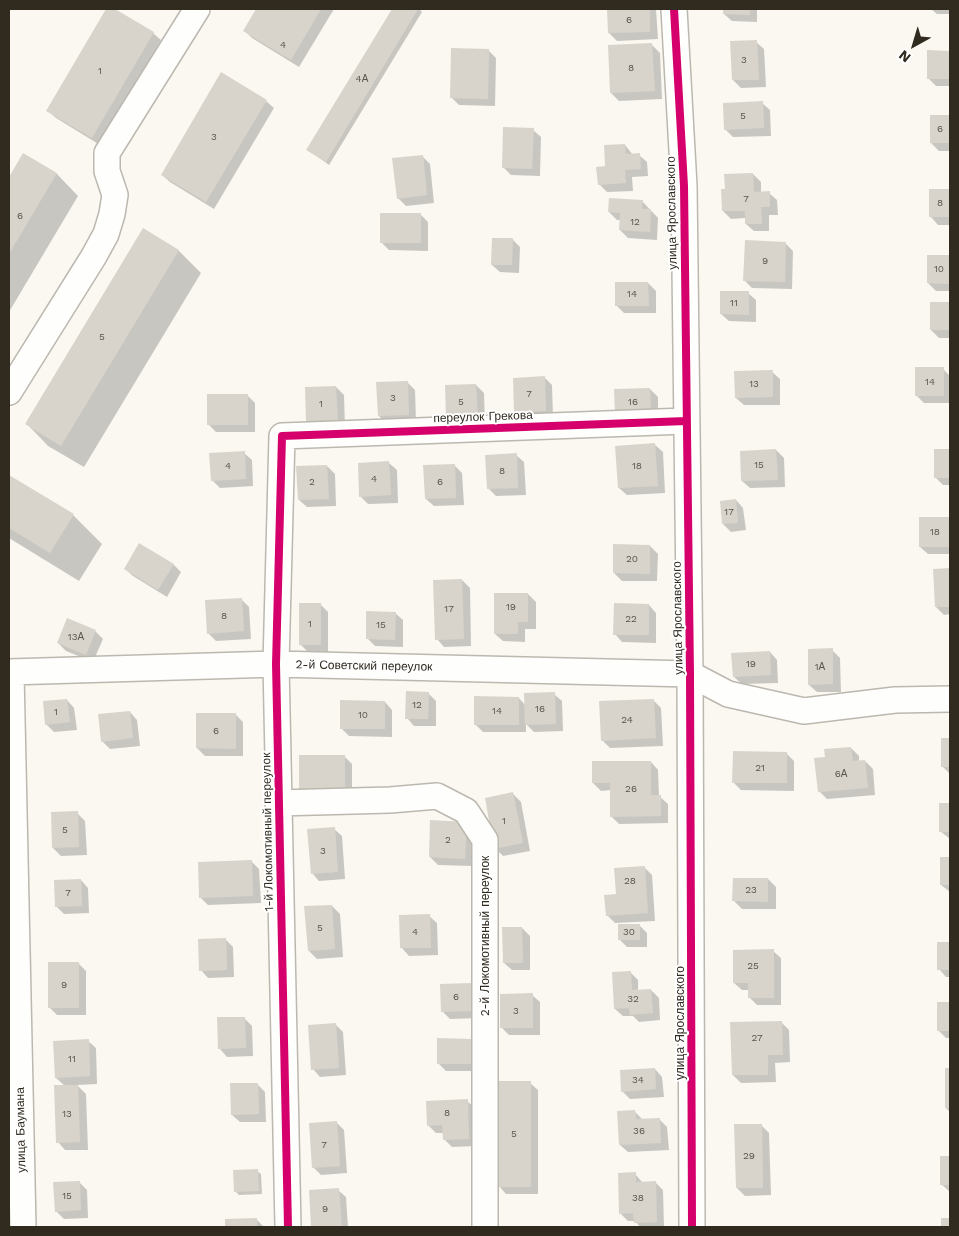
<!DOCTYPE html>
<meta charset="utf-8">
<style>
body{margin:0}
#map{position:relative;width:959px;height:1236px;overflow:hidden;background:#fbf8f1;font-family:"Work Sans",sans-serif}
canvas{display:block}
.frame{position:absolute;inset:0;border:10px solid #302a1f;pointer-events:none}
.north{position:absolute;left:889px;top:20px;width:50px;height:50px;-webkit-text-stroke:4px #fff;paint-order:stroke;rotate:219deg;font-size:14px;font-weight:700;line-height:20px;text-align:center;color:#302a1f}
.north::after{content:'';display:block;margin:auto;width:18px;height:22px;background:#302a1f;clip-path:polygon(50% 0,100% 100%,50% 72%,0 100%)}
</style>
<div id="map">
<canvas width="959" height="1236"></canvas>
<div class="frame"></div>
<div class="north">N</div>
</div>
<script>
const ctx = document.querySelector('canvas').getContext('2d');
ctx.lineJoin = 'round';
function fillPath(path, color) {
  ctx.fillStyle = color;
  ctx.fill(path, 'evenodd');
}
function shape(rows) {
  const path = new Path2D();
  for (const r of rows) {
    path.moveTo(r[0], r[1]);
    for (let i = 2; i < r.length; i += 2) path.lineTo(r[i], r[i + 1]);
  }
  return path;
}
function strokePath(path, color, width, dash) {
  ctx.strokeStyle = color;
  ctx.lineWidth = width;
  ctx.lineCap = dash ? 'butt' : 'round';
  ctx.setLineDash(dash || []);
  ctx.stroke(path);
}
function label(font, color, halo, rows, align = 'center') {
  ctx.font = font + ' "Work Sans",sans-serif';
  ctx.lineWidth = 4;
  ctx.setLineDash([]);
  ctx.textBaseline = 'middle';
  ctx.strokeStyle = halo;
  ctx.fillStyle = color;
  for (const [text, x, y, turn = 0] of rows) {
    ctx.save();
    ctx.translate(x, y);
    ctx.rotate((+turn || 0) * Math.PI / 180);
    ctx.textAlign = isNaN(turn) ? turn : align;
    if (halo) ctx.strokeText(text, 0, 0);
    ctx.fillText(text, 0, 0);
    ctx.restore();
  }
}
fillPath(shape([
 [107,9,112,9,153,33,161,40,100,145,56,118,48,111],
 [258,9,334,9,299,67,252,38,245,31],
 [393,9,419,9,422,12,329,165,308,150],
 [608,9,656,9,658,39,617,41,609,33],
 [724,9,757,9,757,22,732,21,724,14],
 [931,9,950,9,950,14,937,14],
 [756,42,764,49,766,87,741,88,733,80],
 [652,45,660,53,662,99,619,101,611,93,609,47],
 [488,50,496,58,495,106,459,105,451,97],
 [928,52,950,52,950,86,936,86,928,78],
 [266,101,274,108,214,209,170,182,162,175],
 [762,103,770,110,771,136,733,137,725,129],
 [931,116,950,116,950,151,939,151,931,143],
 [533,130,541,137,540,176,511,175,503,167],
 [625,145,633,155,639,155,647,162,648,176,632,177,633,191,607,192,599,184,607,167],
 [24,154,57,174,78,196,9,312,9,180],
 [422,156,430,164,434,203,406,206,398,198],
 [753,174,761,182,761,193,769,193,777,200,778,215,769,215,769,231,754,231,746,224,746,218,731,219,723,211,726,190],
 [931,190,950,190,950,225,938,225,931,217],
 [642,201,658,218,657,240,628,238,620,230,621,220,617,220,609,212],
 [420,214,428,222,428,251,389,250,382,243],
 [144,230,179,251,201,273,84,467,48,446,27,424],
 [512,239,520,247,519,273,500,272,492,265],
 [785,243,793,251,792,289,752,288,744,280],
 [928,256,950,257,950,291,936,291,928,283],
 [648,283,656,291,656,313,624,313,616,305],
 [748,293,756,300,756,322,729,321,721,314],
 [931,303,950,303,950,338,939,338,931,330],
 [943,369,950,376,950,403,924,403,916,395],
 [772,372,780,379,780,405,744,405,736,398],
 [544,377,552,385,553,418,523,419,515,411],
 [407,382,415,390,416,422,387,424,379,416],
 [476,385,484,393,485,426,455,427],
 [336,387,344,395,345,428,315,429,307,421],
 [650,389,658,397,658,422,624,422],
 [247,395,255,403,255,432,216,432,208,424],
 [655,445,663,452,665,493,627,495,619,488],
 [776,450,784,458,785,487,750,488,742,481],
 [935,450,950,450,950,485,943,485,935,477],
 [244,453,252,460,253,486,220,488,212,480],
 [516,455,524,462,526,495,496,496,488,488],
 [389,463,397,470,398,503,368,504,360,496],
 [454,465,462,473,464,505,434,506,426,499],
 [327,466,335,474,336,506,307,507,299,500],
 [9,476,73,515,102,544,79,581,9,538],
 [736,500,743,508,746,530,731,532,723,524],
 [920,518,950,518,950,554,928,554,920,547],
 [140,545,174,565,181,572,167,597,133,576,125,569],
 [650,546,658,554,657,581,622,581,614,573],
 [950,569,950,614,944,615,936,607,934,570],
 [462,580,470,588,471,646,444,647,437,639],
 [528,594,536,602,536,629,525,629,525,642,503,641,495,634],
 [241,599,249,607,251,639,216,641,208,633],
 [320,604,328,612,328,652,308,652,300,644],
 [649,605,656,613,656,643,622,642,615,634],
 [395,613,403,620,403,647,375,646,367,638],
 [95,631,103,639,93,662,66,651,58,643],
 [832,650,840,658,841,692,817,692,809,685],
 [770,652,777,660,778,683,742,684,734,677],
 [428,693,436,701,436,726,414,726,407,718],
 [554,694,562,701,563,731,534,732,526,724,526,732,483,732,475,724,519,698,525,705],
 [67,700,74,708,77,730,54,732,46,724],
 [653,700,661,708,663,746,610,748,602,740],
 [385,702,392,710,392,737,349,736,341,728],
 [130,712,137,720,140,746,110,749,102,741],
 [236,715,243,722,243,756,205,756,197,748],
 [942,739,950,739,950,774,942,766],
 [851,748,859,756,859,761,865,761,873,769,875,795,827,799,819,791,826,758],
 [786,753,794,761,794,791,741,790,734,783],
 [344,756,352,764,352,796,308,796,300,789],
 [651,762,658,770,659,796,668,804,668,823,619,824,611,816,611,790,601,791,593,783],
 [513,794,521,802,530,851,503,856,495,848],
 [940,805,950,805,950,839,940,831],
 [77,813,85,821,87,855,61,856,53,848],
 [432,822,474,831,472,866,438,865,430,857],
 [334,829,342,836,345,879,319,881,312,873],
 [941,858,950,858,950,892,941,885],
 [251,861,259,869,261,903,208,905,201,898],
 [644,867,652,875,655,921,615,923,607,915,617,895],
 [768,879,776,887,776,909,742,909,734,901],
 [81,880,88,888,89,913,64,914,56,906],
 [332,906,340,914,343,957,317,959,309,951],
 [429,916,437,923,438,955,409,956,402,948],
 [640,926,647,933,647,947,627,947,619,939],
 [522,928,530,936,530,970,512,970,504,963],
 [225,939,233,947,234,977,208,978,201,970],
 [939,943,950,943,950,977,946,977,939,969],
 [773,951,781,958,781,1005,757,1005,749,997,749,990,742,990,734,983],
 [79,964,86,971,86,1015,57,1015,49,1007],
 [630,972,638,980,638,991,651,990,659,998,660,1020,639,1022,633,1016,623,1016,615,1009],
 [471,984,479,992,480,1018,450,1019,442,1011],
 [532,995,540,1002,540,1035,509,1035,501,1027],
 [938,1003,950,1004,950,1038,946,1038,938,1030],
 [244,1018,252,1026,253,1056,227,1057,220,1049],
 [781,1022,789,1030,790,1062,775,1063,776,1082,741,1083,733,1075],
 [335,1024,343,1032,346,1075,320,1077,313,1069],
 [471,1040,479,1048,479,1071,446,1071,438,1063],
 [88,1041,96,1048,97,1084,77,1085,86,1094,88,1150,65,1150,58,1142,65,1086,56,1078],
 [655,1069,662,1077,664,1097,630,1099,622,1091],
 [946,1069,950,1069,950,1112,946,1108],
 [530,1083,538,1090,538,1194,506,1194,499,1186],
 [257,1084,265,1092,266,1122,240,1122,232,1115],
 [467,1101,475,1108,477,1146,452,1147,444,1139,444,1133,436,1133,428,1125],
 [635,1112,643,1120,659,1119,667,1127,669,1150,628,1152,620,1145],
 [336,1122,344,1130,347,1173,321,1175,313,1167],
 [761,1125,769,1133,771,1195,745,1196,737,1188],
 [941,1158,950,1158,950,1192,941,1184],
 [257,1171,261,1174,262,1194,239,1195,235,1191],
 [635,1174,643,1183,656,1183,663,1190,664,1227,640,1227,635,1221,628,1221,620,1213],
 [79,1182,87,1190,88,1218,64,1219,56,1211],
 [338,1190,346,1197,348,1227,313,1227,310,1191],
 [256,1219,264,1227,227,1227,226,1221]
]), '#0003');
fillPath(shape([
 [106,9,115,9,154,32,92,138,46,111],
 [256,9,321,9,291,60,243,31],
 [392,9,418,9,326,162,306,150],
 [607,9,650,9,650,32,608,33],
 [723,9,750,9,750,15,723,14],
 [757,40,759,80,732,80,730,41],
 [652,43,655,91,610,93,608,45],
 [451,48,489,49,488,99,450,98],
 [927,50,950,51,950,79,927,79],
 [221,72,267,100,206,202,161,175],
 [763,101,764,128,724,130,723,103],
 [930,115,950,115,950,143,930,143],
 [503,127,534,128,532,169,502,168],
 [625,144,626,154,640,153,641,169,625,170,626,183,598,185,596,167,605,166,604,145],
 [23,153,57,173,9,254,9,177],
 [423,155,427,195,397,199,392,158],
 [753,173,754,192,770,191,770,207,761,207,762,224,745,224,745,211,722,211,721,189,725,189,724,174],
 [929,189,950,189,950,217,929,217],
 [609,198,643,200,642,209,651,209,650,232,619,230,620,213,608,212],
 [380,213,421,213,421,243,380,243],
 [143,228,179,250,61,446,25,424],
 [492,238,513,238,512,265,491,265],
 [745,240,786,242,785,282,743,281],
 [927,255,950,255,950,284,927,283],
 [615,282,648,282,649,306,615,306],
 [720,291,749,291,749,315,720,314],
 [930,302,950,302,950,330,930,330],
 [915,367,944,367,944,396,915,396],
 [773,370,773,397,735,398,734,371],
 [545,376,546,411,514,412,513,378],
 [408,381,409,415,378,416,376,382],
 [476,384,478,418,446,419,445,385],
 [336,386,338,420,306,422,305,387],
 [650,388,651,414,615,415,614,389],
 [207,394,248,394,248,425,207,425],
 [655,443,658,486,618,488,615,446],
 [776,449,778,480,741,481,740,451],
 [934,449,950,449,950,478,934,478],
 [245,451,246,479,211,481,209,453],
 [517,453,518,488,487,489,485,455],
 [389,461,391,495,359,497,358,463],
 [455,464,456,498,425,499,423,465],
 [327,465,329,499,298,500,296,466],
 [9,475,74,514,50,553,9,528],
 [736,499,738,523,722,524,720,501],
 [919,517,950,517,950,547,919,547],
 [139,543,174,564,158,590,124,569],
 [613,544,650,545,650,574,613,573],
 [950,568,950,607,935,607,933,569],
 [462,579,464,639,435,640,433,580],
 [494,593,528,593,528,622,518,622,518,634,494,634],
 [242,598,244,631,207,634,205,600],
 [299,603,321,603,321,645,299,645],
 [614,603,649,604,649,635,613,635],
 [366,611,396,612,395,640,366,639],
 [67,618,96,630,86,655,57,643],
 [833,648,833,684,808,685,808,649],
 [770,651,771,675,733,677,731,653],
 [406,691,429,692,428,719,405,719],
 [555,692,556,724,525,725,524,693],
 [474,696,519,697,519,725,474,725],
 [67,699,70,722,45,725,43,701],
 [654,699,656,738,601,741,599,701],
 [340,700,385,701,385,729,340,729],
 [130,711,133,738,101,742,98,714],
 [196,713,236,713,236,749,196,748],
 [941,738,950,738,950,767,941,767],
 [851,747,853,761,865,760,868,788,818,792,814,758,825,757,824,749],
 [733,751,787,752,787,783,732,783],
 [299,755,345,755,345,789,299,789],
 [592,761,651,761,651,795,661,795,661,816,610,817,610,783,592,783],
 [513,792,523,843,494,849,485,798],
 [939,803,950,803,950,832,939,832],
 [78,811,79,847,52,848,51,812],
 [430,820,467,822,465,859,429,857],
 [335,827,338,872,311,874,307,829],
 [940,857,950,857,950,885,940,885],
 [252,860,253,896,199,898,198,862],
 [645,866,648,913,606,916,604,895,616,894,614,868],
 [733,878,768,878,768,902,732,901],
 [81,879,82,906,55,907,54,880],
 [332,905,335,949,308,951,304,906],
 [430,914,431,948,400,948,399,915],
 [618,924,640,924,640,940,618,940],
 [502,927,522,927,523,963,503,963],
 [226,938,227,970,199,971,198,939],
 [937,942,950,942,950,970,937,970],
 [774,949,774,998,748,998,748,983,733,983,733,950],
 [48,962,79,962,79,1008,48,1008],
 [631,971,632,990,651,989,653,1013,630,1015,629,1008,614,1009,612,972],
 [471,983,473,1011,441,1012,440,984],
 [533,993,533,1028,500,1028,500,994],
 [937,1002,950,1002,950,1031,937,1031],
 [217,1017,245,1017,246,1048,218,1049],
 [782,1021,783,1055,768,1055,768,1075,732,1075,730,1022],
 [336,1023,339,1068,311,1070,308,1025],
 [437,1038,472,1039,471,1064,437,1064],
 [89,1039,90,1076,55,1078,53,1041],
 [655,1068,656,1089,621,1092,620,1070],
 [945,1068,950,1068,950,1108,945,1108],
 [497,1081,531,1081,531,1187,497,1187],
 [230,1083,258,1083,259,1114,231,1115],
 [54,1085,78,1085,80,1142,56,1143],
 [468,1099,469,1139,443,1140,442,1125,427,1126,426,1101],
 [635,1110,636,1119,660,1118,661,1143,619,1145,617,1111],
 [337,1121,340,1166,312,1168,309,1123],
 [734,1124,762,1124,763,1188,736,1188],
 [940,1156,950,1156,950,1185,940,1185],
 [258,1169,259,1191,234,1192,233,1170],
 [636,1172,636,1182,656,1181,657,1222,634,1223,633,1213,619,1214,618,1173],
 [80,1181,81,1210,55,1212,53,1182],
 [339,1188,342,1227,311,1227,309,1190],
 [257,1218,257,1227,225,1227,225,1219],
 [941,1218,950,1218,950,1227,941,1227]
]), '#d8d4cb');
const minor = shape([
 [674,9,684,186,690,674,692,1227],
 [9,392,94,256,106,234,112,214,115,195,107,171,107,153,197,9],
 [9,672,276,664,690,674,728,694,804,711,895,700,950,699],
 [11,673,23,1227],
 [278,803,390,800,437,796,466,811,485,840,485,1227],
 [288,1227,276,664,282,436,686,421]
]);
strokePath(minor, '#bcb8af', 28);
strokePath(minor, '#fefefd', 25);
strokePath(shape([
 [674,9,684,186,690,674,692,1227],
 [288,1227,276,664,282,436,686,421]
]), '#d6006c', 8);
label('10px', '#5a544a', null, [
 ["6",629,20],
 ["4",283,45],
 ["3",744,60],
 ["8",631,68],
 ["1",100,71],
 ["4А",362,79],
 ["5",743,116],
 ["6",940,129],
 ["3",214,137],
 ["7",746,199],
 ["8",940,203],
 ["6",20,216],
 ["12",635,222],
 ["9",765,261],
 ["10",939,269],
 ["14",632,294],
 ["11",734,303],
 ["5",102,337],
 ["14",930,382],
 ["13",754,384],
 ["7",529,394],
 ["3",393,398],
 ["5",461,402],
 ["16",633,402],
 ["1",321,404],
 ["15",759,465],
 ["4",228,466],
 ["18",637,466],
 ["8",502,471],
 ["4",374,479],
 ["2",312,482],
 ["6",440,482],
 ["17",729,512],
 ["18",935,532],
 ["20",632,559],
 ["19",511,607],
 ["17",449,609],
 ["8",224,616],
 ["22",631,619],
 ["1",310,624],
 ["15",381,625],
 ["13А",76,637],
 ["19",751,664],
 ["1А",820,667],
 ["12",417,705],
 ["16",540,709],
 ["14",497,711],
 ["1",56,712],
 ["10",363,715],
 ["24",627,720],
 ["6",216,731],
 ["21",760,768],
 ["6А",841,774],
 ["26",631,789],
 ["1",504,821],
 ["5",65,830],
 ["2",448,840],
 ["3",323,851],
 ["28",630,881],
 ["23",751,890],
 ["7",68,893],
 ["5",320,928],
 ["4",415,932],
 ["30",629,932],
 ["25",753,966],
 ["9",64,985],
 ["6",456,997],
 ["32",633,999],
 ["3",516,1011],
 ["27",757,1038],
 ["11",72,1059],
 ["34",638,1080],
 ["8",447,1113],
 ["13",67,1114],
 ["36",639,1131],
 ["5",514,1134],
 ["7",324,1145],
 ["29",749,1156],
 ["15",67,1196],
 ["38",638,1198],
 ["9",325,1209]
]);
label('12px', '#302a1f', '#fff', [
 ["улица Ярославского",672,213,-91],
 ["переулок Грекова",483,417,-2],
 ["улица Ярославского",678,618,-91],
 ["2-й Советский переулок",364,666,1],
 ["1-й Локомотивный переулок",268,832,-91],
 ["2-й Локомотивный переулок",485,936,-90],
 ["улица Ярославского",680,1023,-90],
 ["улица Баумана",21,1130,-91]
]);
</script>
